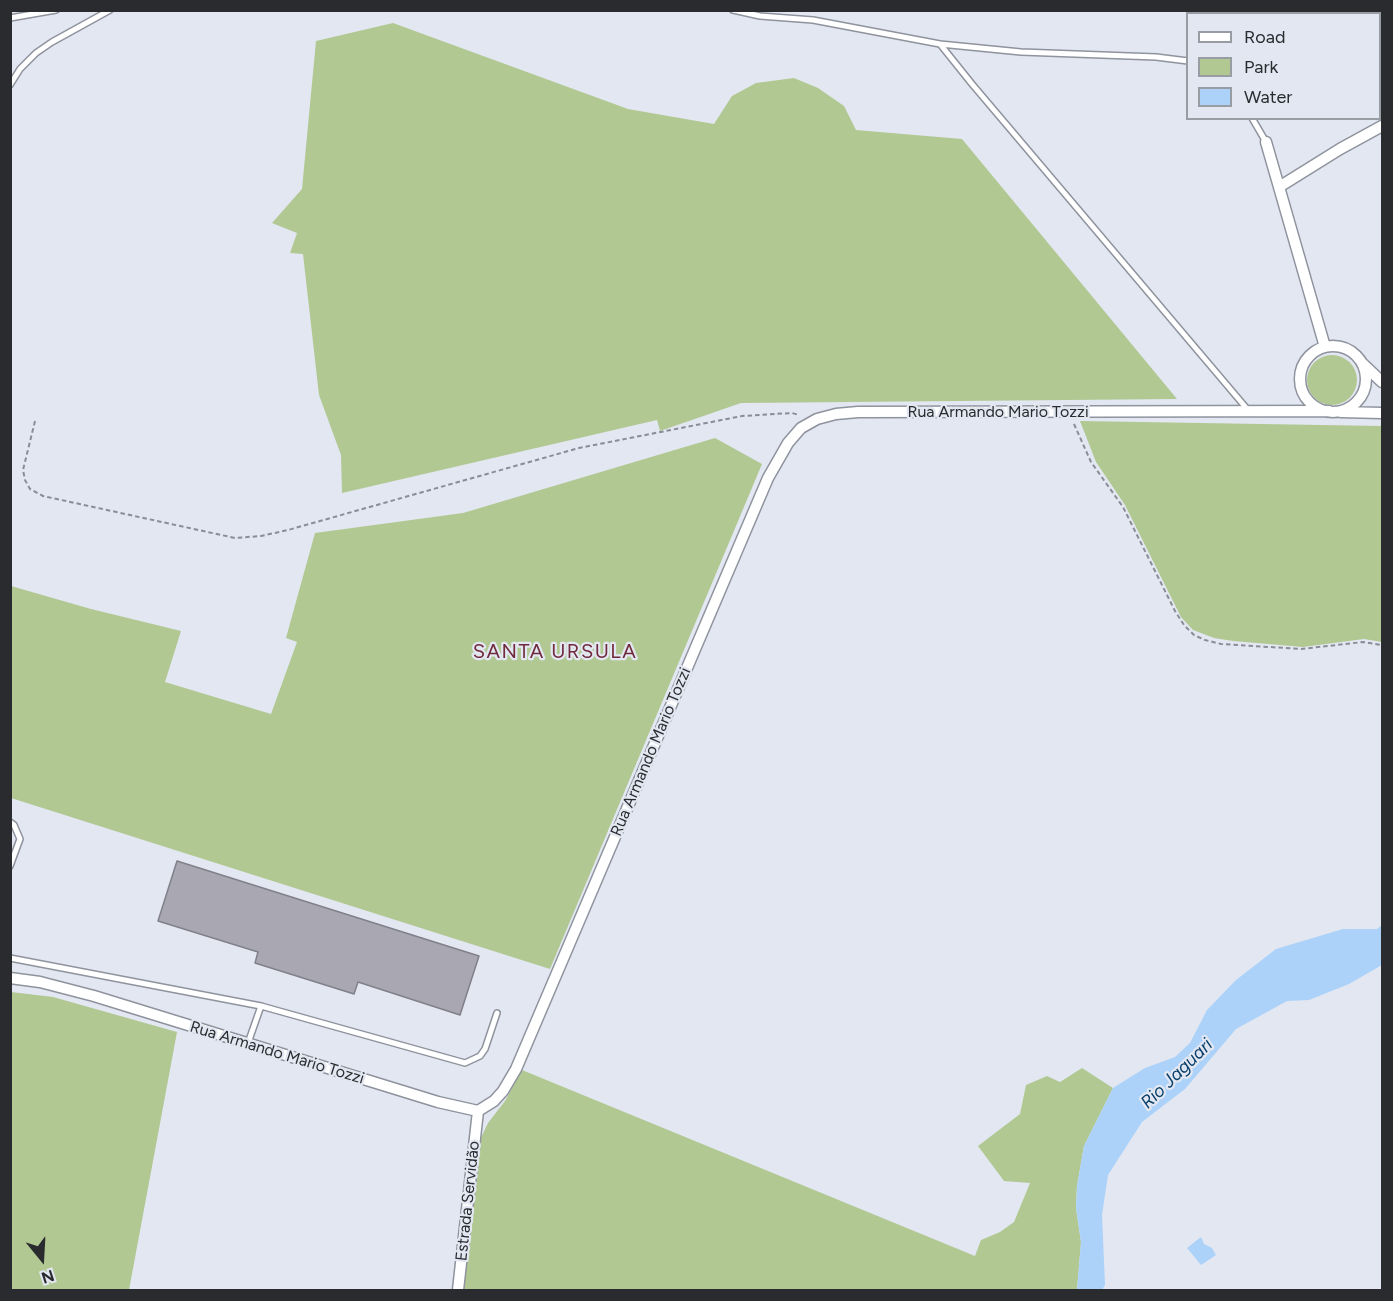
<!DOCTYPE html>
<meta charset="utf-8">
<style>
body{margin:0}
#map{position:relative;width:1393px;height:1301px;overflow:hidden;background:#e2e7f1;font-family:Figtree,sans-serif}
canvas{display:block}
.frame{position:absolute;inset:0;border:12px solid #292b2f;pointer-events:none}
.legend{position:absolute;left:1186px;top:12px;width:195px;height:108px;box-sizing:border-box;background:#e2e7f1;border:2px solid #989ca3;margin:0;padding:8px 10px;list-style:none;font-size:18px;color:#292b2f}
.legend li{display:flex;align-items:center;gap:12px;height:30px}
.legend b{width:30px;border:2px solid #989ca3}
.north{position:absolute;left:12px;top:1229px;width:60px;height:60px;-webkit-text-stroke:4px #e2e7f1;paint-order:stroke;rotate:162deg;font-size:16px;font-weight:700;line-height:24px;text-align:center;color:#292b2f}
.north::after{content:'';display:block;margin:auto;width:21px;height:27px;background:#292b2f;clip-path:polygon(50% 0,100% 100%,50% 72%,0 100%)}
</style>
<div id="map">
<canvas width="1393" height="1301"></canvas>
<div class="frame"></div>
<ul class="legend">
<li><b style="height:8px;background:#fff"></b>Road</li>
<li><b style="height:16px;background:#b1c893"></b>Park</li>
<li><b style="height:16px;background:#acd2f9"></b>Water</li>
</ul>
<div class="north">N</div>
</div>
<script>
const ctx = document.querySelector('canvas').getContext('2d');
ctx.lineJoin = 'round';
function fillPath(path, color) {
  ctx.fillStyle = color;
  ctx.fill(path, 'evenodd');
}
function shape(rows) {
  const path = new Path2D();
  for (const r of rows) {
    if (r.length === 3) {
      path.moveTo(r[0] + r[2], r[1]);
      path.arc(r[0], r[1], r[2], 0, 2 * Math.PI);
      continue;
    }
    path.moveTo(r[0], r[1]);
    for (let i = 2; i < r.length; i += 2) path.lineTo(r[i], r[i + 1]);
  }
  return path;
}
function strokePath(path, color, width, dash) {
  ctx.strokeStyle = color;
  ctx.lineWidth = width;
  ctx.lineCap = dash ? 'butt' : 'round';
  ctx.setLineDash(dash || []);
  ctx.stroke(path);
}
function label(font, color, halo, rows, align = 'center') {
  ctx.font = font + ' Figtree,sans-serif';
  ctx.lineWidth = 4.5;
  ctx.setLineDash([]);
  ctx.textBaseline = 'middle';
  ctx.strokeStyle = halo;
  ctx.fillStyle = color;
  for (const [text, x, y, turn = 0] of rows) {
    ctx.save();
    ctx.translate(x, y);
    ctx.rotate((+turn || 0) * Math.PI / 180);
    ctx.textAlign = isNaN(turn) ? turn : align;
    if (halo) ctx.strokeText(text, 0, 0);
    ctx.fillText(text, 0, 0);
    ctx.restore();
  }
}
fillPath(shape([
 [393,23,628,109,714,124,732,96,756,83,794,78,818,88,844,106,856,130,962,139,1177,399,741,403,660,431,657,420,342,493,341,455,319,395,303,254,290,253,297,233,272,223,302,189,316,41],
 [1332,380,25],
 [1080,421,1382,426,1382,642,1364,639,1303,647,1233,641,1214,638,1193,630,1181,617,1125,505,1096,462],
 [715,438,762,464,550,969,11,798,11,586,91,609,181,631,165,682,271,714,297,642,286,638,315,533,463,513],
 [11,992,53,997,177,1032,129,1290,11,1290],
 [1082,1068,1113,1088,1084,1146,1077,1186,1076,1208,1081,1242,1077,1290,462,1290,478,1144,488,1123,505,1101,522,1070,975,1256,981,1240,1000,1232,1014,1222,1030,1183,1004,1181,978,1146,1020,1114,1026,1085,1047,1076,1060,1082]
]), '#b1c893');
fillPath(shape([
 [1382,925,1382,965,1349,984,1309,1000,1287,1001,1236,1029,1185,1089,1142,1122,1108,1175,1102,1215,1105,1285,1102,1290,1077,1290,1081,1242,1076,1208,1077,1186,1084,1146,1113,1088,1145,1068,1175,1057,1190,1043,1207,1010,1236,980,1276,949,1343,929,1377,929],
 [1201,1237,1204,1244,1212,1248,1216,1255,1201,1265,1187,1248]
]), '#acd2f9');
const building = shape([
 [177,861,479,956,460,1015,358,982,354,994,255,963,258,952,158,921,177,861]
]);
fillPath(building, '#a8a7b2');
strokePath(building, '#81808a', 1.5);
const service = shape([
 [733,10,760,16,813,20,940,44],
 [1212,10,1213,14],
 [1321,14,1321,10],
 [10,18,56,10],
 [1188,61,1156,57,1021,52,940,44,972,84,1248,410],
 [10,85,20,69,36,53,52,42,110,10],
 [1252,118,1266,142],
 [10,822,14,825,20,839,10,866],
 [10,958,261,1006],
 [248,1043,261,1006,465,1063,480,1056,485,1049,497,1013]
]);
const minor = shape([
 [1266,142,1279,187,1340,149,1382,126],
 [1279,187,1325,347],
 [1333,379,33],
 [1363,364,1382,382],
 [1341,412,1382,413],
 [10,978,40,982,94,996,438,1102,478,1111,494,1101,503,1091,516,1069,768,478,788,443,801,428,817,419,836,414,858,412,1329,411],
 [458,1290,478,1111]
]);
strokePath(service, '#8e939d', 8);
strokePath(minor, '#8e939d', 13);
strokePath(shape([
 [35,421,23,470,25,480,30,489,43,496,235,538,261,536,288,530,579,448,742,416,792,413,799,415],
 [1074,424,1091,462,1123,507,1175,611,1184,625,1194,635,1205,640,1221,644,1301,649,1363,642,1382,645]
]), '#8a8d95', 2, [4.5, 3]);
strokePath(service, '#fff', 5);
strokePath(minor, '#fff', 10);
label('16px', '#292b2f', '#e2e7f1', [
 ["Rua Armando Mario Tozzi",998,412],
 ["Rua Armando Mario Tozzi",651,752,-67],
 ["Rua Armando Mario Tozzi",277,1053,17],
 ["Estrada Servidão",468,1201,-84]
]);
label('italic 18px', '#083e6a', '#e2e7f1', [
 ["Rio Jaguari",1177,1074,-44]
]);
ctx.letterSpacing = '1.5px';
label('20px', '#702a3c', '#e2e7f1', [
 ["SANTA URSULA",555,652]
]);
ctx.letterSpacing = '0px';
</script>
